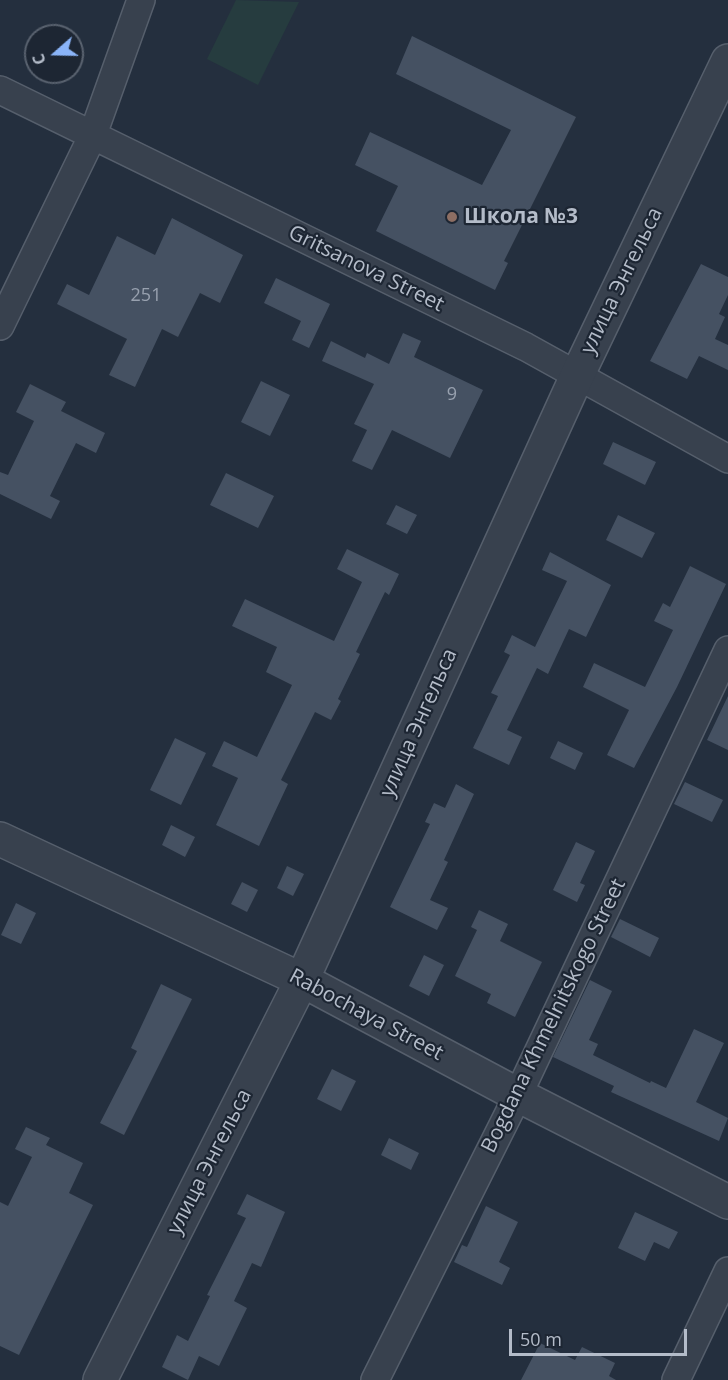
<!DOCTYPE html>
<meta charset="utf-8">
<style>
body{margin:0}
#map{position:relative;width:728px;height:1380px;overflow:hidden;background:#242f3e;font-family:"Open Sans",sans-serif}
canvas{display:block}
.north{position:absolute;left:24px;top:24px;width:60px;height:60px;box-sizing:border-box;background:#1d2633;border:2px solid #59626f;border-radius:50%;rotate:250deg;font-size:16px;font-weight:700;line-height:24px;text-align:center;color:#b4bcc9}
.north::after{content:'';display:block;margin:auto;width:21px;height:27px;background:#8ab4f8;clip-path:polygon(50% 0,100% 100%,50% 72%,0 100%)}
.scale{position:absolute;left:509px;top:1329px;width:178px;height:27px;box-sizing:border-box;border:3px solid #b4bcc9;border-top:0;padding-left:8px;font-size:18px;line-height:21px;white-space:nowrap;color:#b4bcc9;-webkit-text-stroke:4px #1d2633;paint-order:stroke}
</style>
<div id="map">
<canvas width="728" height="1380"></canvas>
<div class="north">С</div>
<div class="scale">50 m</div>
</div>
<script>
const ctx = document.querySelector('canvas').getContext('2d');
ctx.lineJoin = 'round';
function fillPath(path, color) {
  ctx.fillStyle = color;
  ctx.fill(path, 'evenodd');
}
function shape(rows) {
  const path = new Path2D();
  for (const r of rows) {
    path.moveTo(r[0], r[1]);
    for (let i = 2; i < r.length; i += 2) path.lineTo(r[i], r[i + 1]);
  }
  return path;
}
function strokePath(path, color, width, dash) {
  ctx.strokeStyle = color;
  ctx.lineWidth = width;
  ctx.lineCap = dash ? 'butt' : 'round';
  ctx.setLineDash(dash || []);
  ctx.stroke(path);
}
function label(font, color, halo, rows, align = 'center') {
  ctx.font = font + ' "Open Sans",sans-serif';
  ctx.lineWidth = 4.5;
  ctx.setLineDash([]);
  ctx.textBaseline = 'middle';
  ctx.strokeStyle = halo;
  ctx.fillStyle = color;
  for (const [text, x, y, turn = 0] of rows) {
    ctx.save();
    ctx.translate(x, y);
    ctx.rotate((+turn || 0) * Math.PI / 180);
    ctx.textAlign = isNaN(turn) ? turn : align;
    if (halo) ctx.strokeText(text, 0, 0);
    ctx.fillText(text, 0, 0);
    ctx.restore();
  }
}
fillPath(shape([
 [236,0,299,2,258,85,207,59]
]), '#263c3f');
fillPath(shape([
 [412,36,576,117,504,261,508,263,495,290,376,231,398,186,355,165,370,132,482,185,511,130,396,74],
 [172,218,243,255,220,303,200,293,178,337,162,329,135,387,109,375,127,339,57,304,67,284,89,295,117,236,155,255],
 [701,264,728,277,728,295,719,314,725,317,715,339,728,345,728,370,699,356,687,379,650,361],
 [276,278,330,304,309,348,292,340,301,321,264,303],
 [403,333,421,341,414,357,483,390,450,458,392,430,372,470,352,461,367,430,354,424,374,384,322,361,331,341,365,358,367,353,389,364],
 [261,381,290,395,270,436,241,422],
 [30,384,66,402,61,411,105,433,96,453,76,443,50,496,60,501,51,519,0,494,0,472,8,475,34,421,16,412],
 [613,442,656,462,645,485,603,464],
 [226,473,274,496,258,528,210,505],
 [396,505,417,515,407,534,386,524],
 [618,515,655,533,642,558,606,540],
 [347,549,399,574,389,595,385,592,356,652,360,654,338,699,341,701,331,720,315,712,281,780,288,784,259,846,216,825,238,778,212,766,224,741,257,757,292,685,266,672,277,647,232,626,245,599,334,641,362,582,337,569],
 [550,552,611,585,586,637,569,629,548,674,537,668,507,730,522,737,509,765,473,748,498,696,491,693,510,655,504,652,512,635,535,647,567,581,542,570],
 [690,566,726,584,677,687,634,768,607,755,629,710,583,687,594,663,645,687,673,630,654,621,663,603,670,607],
 [728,696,728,750,707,740],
 [175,738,206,753,181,805,150,790],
 [558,741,583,753,575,770,550,758],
 [685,782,723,800,712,822,674,804],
 [456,784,474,794,444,860,448,862,430,900,448,908,437,930,390,907,430,824,425,822,434,803,445,808],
 [171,825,195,837,185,857,162,845],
 [576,842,595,851,580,883,585,885,577,902,553,890],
 [287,866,304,874,293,896,277,888],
 [242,882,258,890,247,912,231,904],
 [16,903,36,913,21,944,1,935],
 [479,910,508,924,500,941,542,962,515,1017,487,1003,491,994,455,976,477,930,471,927],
 [620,919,659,938,650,957,611,937],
 [424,955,444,965,429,996,409,986],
 [590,980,612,991,589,1040,598,1044,593,1055,650,1083,651,1081,666,1088,694,1029,724,1043,696,1102,728,1118,719,1141,611,1092,614,1086,553,1057],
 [161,984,192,999,124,1135,100,1123,137,1051,131,1048],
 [332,1069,356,1081,341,1111,317,1099],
 [26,1127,50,1138,46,1145,83,1163,69,1193,93,1205,19,1355,0,1346,0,1202,8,1206,32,1157,15,1149],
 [389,1138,419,1153,411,1170,381,1155],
 [247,1194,285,1212,261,1267,252,1263,234,1301,247,1308,219,1366,199,1356,188,1380,162,1367,177,1335,188,1341,210,1296,207,1295,246,1218,237,1214],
 [486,1206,518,1222,499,1262,510,1268,502,1285,454,1262,462,1245,467,1247],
 [635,1212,678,1232,669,1249,654,1242,645,1261,618,1248],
 [540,1343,575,1360,582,1347,615,1363,609,1376,616,1380,521,1380]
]), '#455162');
const minor = shape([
 [0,90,526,347,728,459],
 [0,326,92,137,141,0],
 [375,1380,518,1095,728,650],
 [676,1380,728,1271]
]);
const tertiary = shape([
 [0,839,302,980,518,1095,728,1202],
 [100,1380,302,980,577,376,728,61]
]);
strokePath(minor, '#565f6c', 30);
strokePath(tertiary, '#565f6c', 36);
strokePath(minor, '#38414e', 27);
strokePath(tertiary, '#38414e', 33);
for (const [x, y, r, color] of [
 [452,217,6,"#8d6e63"]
]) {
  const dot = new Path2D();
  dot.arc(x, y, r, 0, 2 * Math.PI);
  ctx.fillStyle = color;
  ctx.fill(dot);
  strokePath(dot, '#1d2633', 2);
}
label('18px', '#98a1af', null, [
 ["251",146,296],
 ["9",452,395]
]);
label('bold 21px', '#b4bcc9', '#1d2633', [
 ["Школа №3",464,217]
], 'left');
label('21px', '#b4bcc9', '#1d2633', [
 ["Gritsanova Street",366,269,26],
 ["улица Энгельса",622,281,-64],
 ["улица Энгельса",419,723,-66],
 ["Rabochaya Street",366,1015,28],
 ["Bogdana Khmelnitskogo Street",554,1016,-64],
 ["улица Энгельса",210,1162,-63]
]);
</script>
